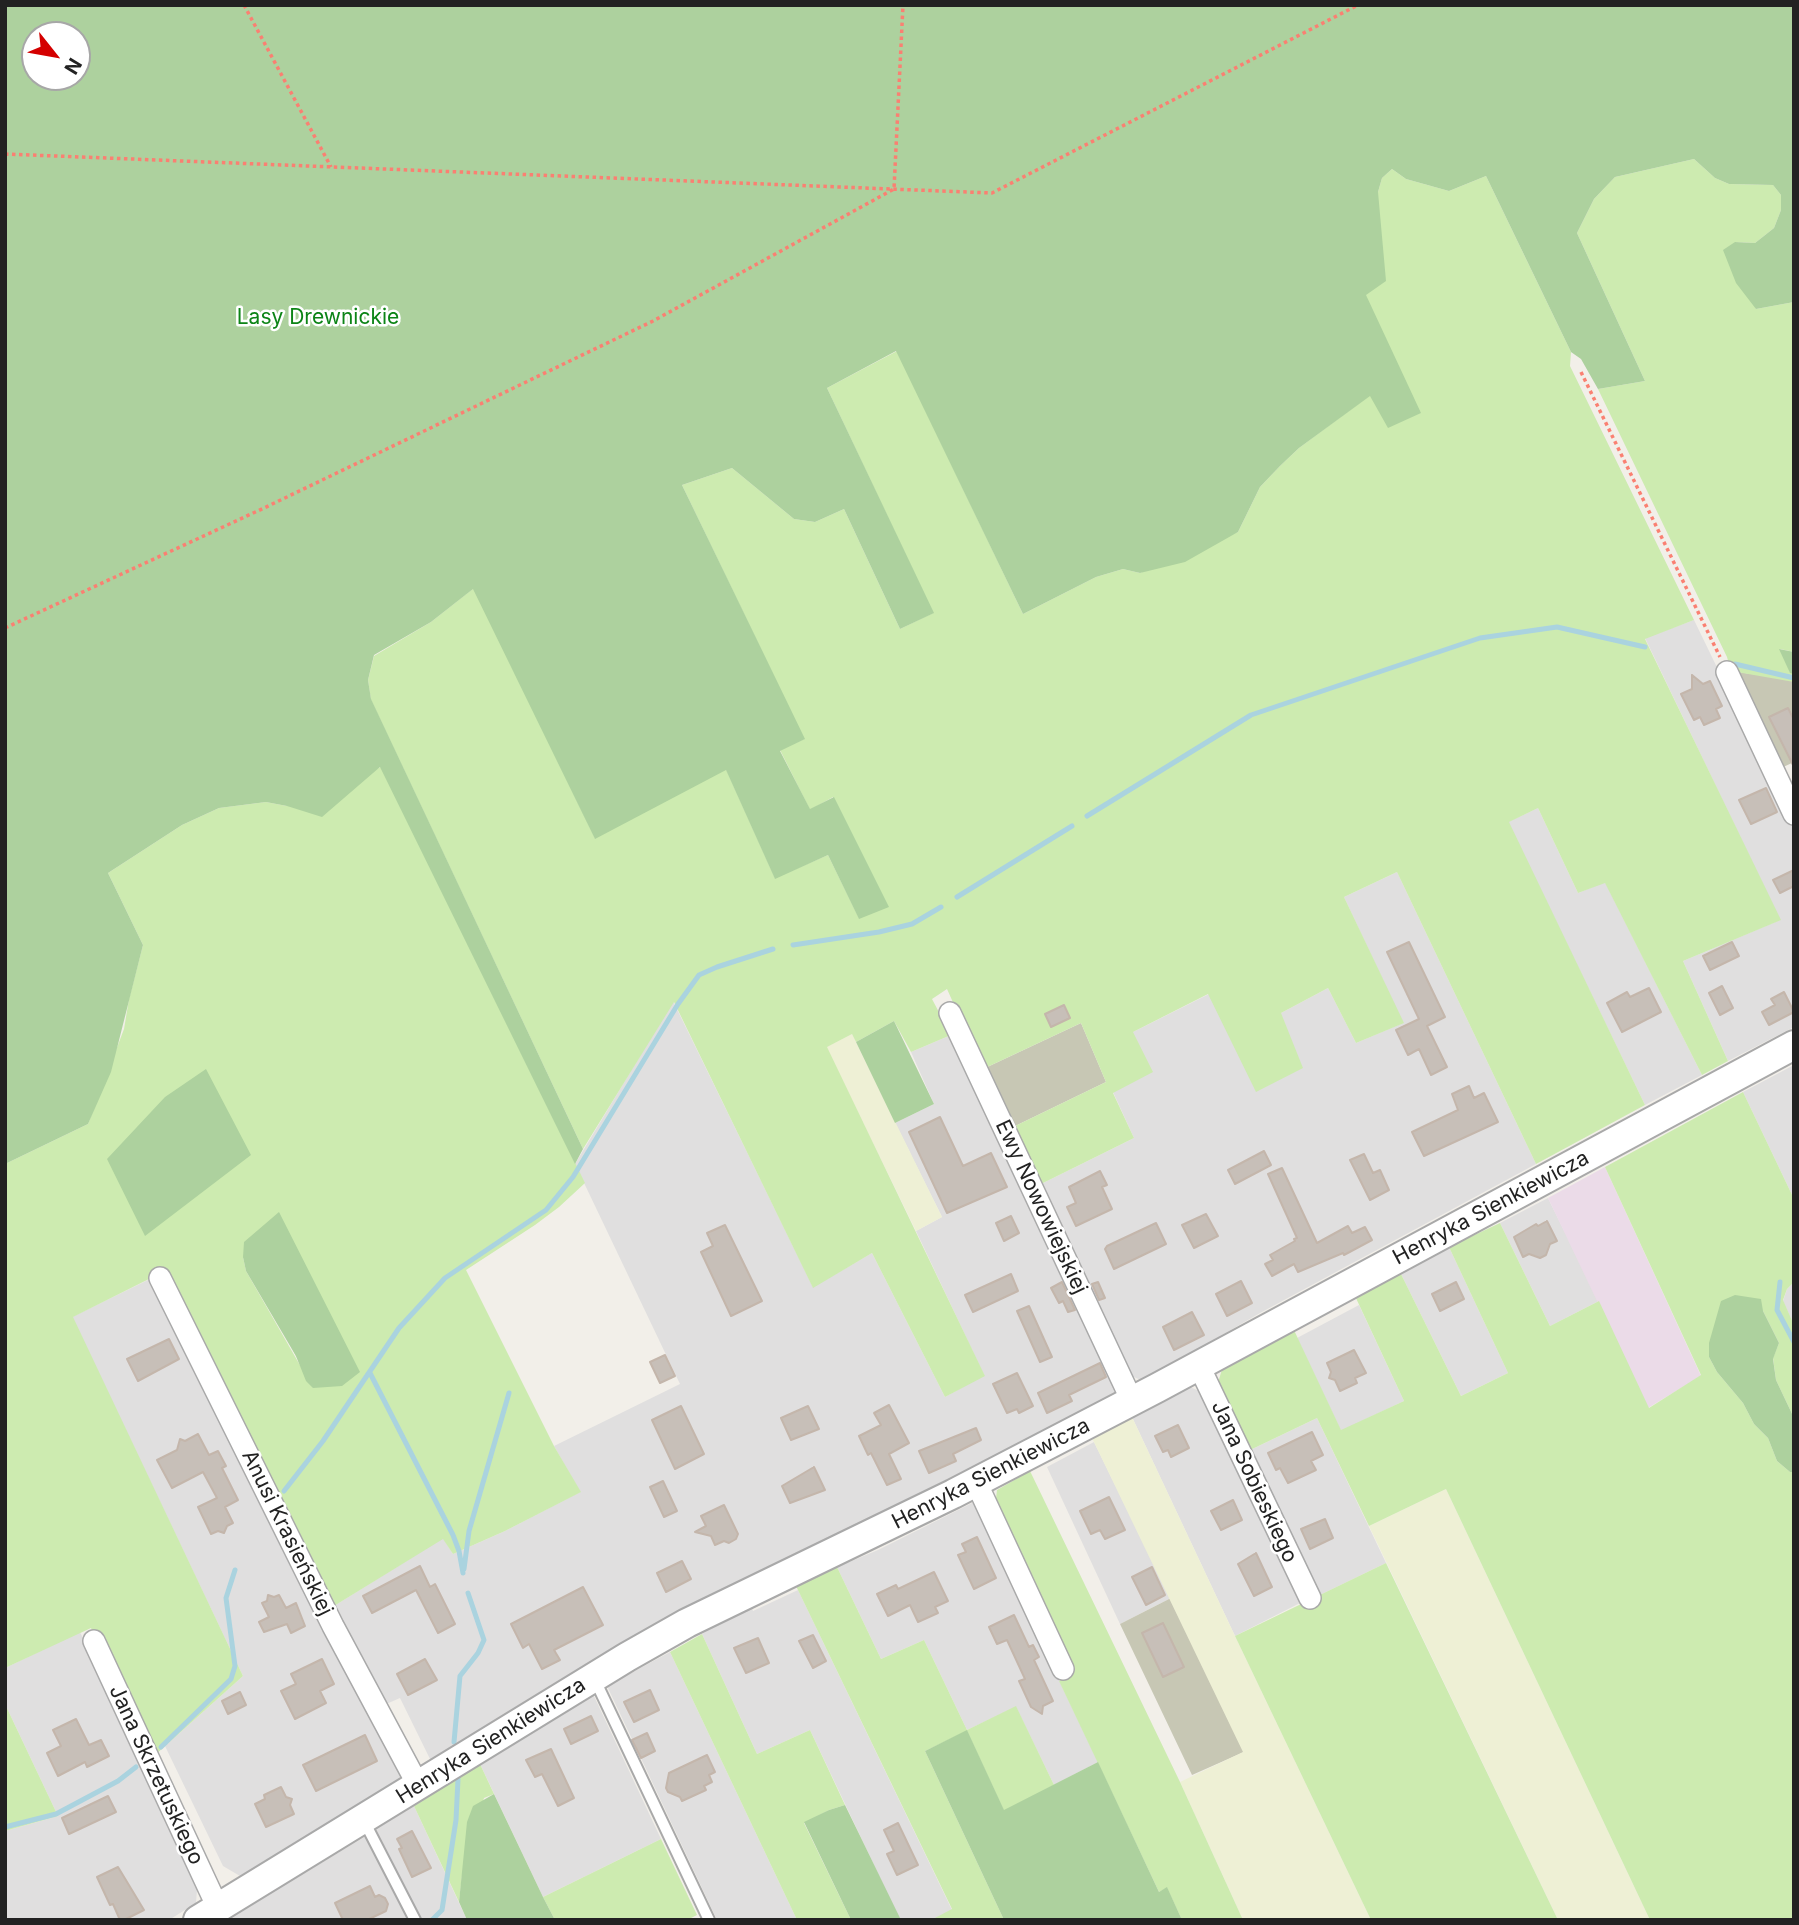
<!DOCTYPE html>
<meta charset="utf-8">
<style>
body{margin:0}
#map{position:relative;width:1799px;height:1925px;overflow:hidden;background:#f2efe9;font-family:Inter,sans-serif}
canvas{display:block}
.frame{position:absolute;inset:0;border:7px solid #222;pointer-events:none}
.north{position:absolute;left:21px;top:21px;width:70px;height:70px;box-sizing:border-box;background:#fff;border:2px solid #a7a7a7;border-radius:50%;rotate:121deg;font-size:19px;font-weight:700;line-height:28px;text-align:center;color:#222}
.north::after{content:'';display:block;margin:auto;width:24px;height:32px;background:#d40000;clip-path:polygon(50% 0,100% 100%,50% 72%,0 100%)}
</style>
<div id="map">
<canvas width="1799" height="1925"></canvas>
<div class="frame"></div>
<div class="north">N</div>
</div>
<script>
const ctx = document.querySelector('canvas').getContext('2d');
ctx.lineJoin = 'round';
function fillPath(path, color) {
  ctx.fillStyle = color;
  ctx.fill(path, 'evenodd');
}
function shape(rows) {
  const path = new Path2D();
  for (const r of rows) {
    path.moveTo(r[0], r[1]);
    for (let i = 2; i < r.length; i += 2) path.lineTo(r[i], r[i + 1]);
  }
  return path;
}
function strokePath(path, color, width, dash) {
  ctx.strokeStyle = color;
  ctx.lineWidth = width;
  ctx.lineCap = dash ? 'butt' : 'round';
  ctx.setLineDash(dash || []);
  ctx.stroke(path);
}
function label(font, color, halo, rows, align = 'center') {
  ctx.font = font + ' Inter,sans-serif';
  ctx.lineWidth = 5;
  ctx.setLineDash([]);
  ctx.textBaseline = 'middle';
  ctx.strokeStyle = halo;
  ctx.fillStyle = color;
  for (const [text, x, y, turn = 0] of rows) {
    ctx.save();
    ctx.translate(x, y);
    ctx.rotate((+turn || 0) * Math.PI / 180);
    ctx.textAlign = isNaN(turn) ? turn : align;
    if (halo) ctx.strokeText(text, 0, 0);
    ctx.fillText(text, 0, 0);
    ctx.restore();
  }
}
fillPath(shape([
 [1694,620,1794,826,1794,1027,1728,1061,1683,961,1780,920,1645,638],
 [1538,808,1578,893,1605,882,1702,1075,1645,1105,1508,822],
 [1397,872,1536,1164,1260,1313,1143,1381,1127,1374,1039,1185,1134,1138,1113,1092,1133,1032,1209,994,1281,1013,1328,988,1356,1043,1403,1023,1344,897],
 [673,1001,813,1287,872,1253,945,1397,984,1375,916,1231,942,1217,895,1123,934,1104,911,1052,951,1035,1119,1394,977,1467,767,1568,637,1638,431,1761,400,1698,384,1705,334,1606,443,1538,453,1554,505,1531,580,1492,554,1446,680,1384,575,1164],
 [1794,1065,1794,1199,1743,1092],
 [1548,1198,1599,1301,1550,1326,1500,1223],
 [1449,1247,1508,1373,1461,1396,1401,1274],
 [148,1280,405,1777,240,1876,223,1866,165,1746,243,1676,72,1317],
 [1794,1282,1794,1325,1783,1301,1787,1289],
 [1359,1305,1404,1401,1341,1431,1297,1338],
 [1190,1387,1202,1392,1302,1602,1235,1636,1132,1417],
 [1317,1418,1386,1563,1318,1596,1248,1451],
 [1094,1442,1171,1598,1120,1624,1047,1467],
 [974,1502,1098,1762,1054,1785,1016,1707,967,1730,924,1640,881,1659,837,1567,878,1550],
 [798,1590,952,1910,931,1920,900,1920,810,1730,757,1754,702,1634,751,1605,753,1611],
 [80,1632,198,1876,196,1903,169,1920,5,1920,5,1831,58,1816,5,1704,5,1668],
 [670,1652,797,1920,717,1920,607,1686],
 [593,1694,661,1839,543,1897,480,1764],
 [414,1806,467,1920,421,1920,376,1829],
 [366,1836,408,1920,230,1920,229,1918]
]), '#e0dfdf');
fillPath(shape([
 [1605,1167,1701,1376,1648,1408,1548,1198]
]), '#ebdbe8');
fillPath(shape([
 [1731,671,1793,680,1794,762,1779,769],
 [1081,1023,1106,1082,1011,1128,983,1069],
 [1171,1598,1244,1752,1192,1775,1120,1624]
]), '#c7c7b4');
fillPath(shape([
 [852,1034,942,1217,916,1231,826,1047],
 [1132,1417,1235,1636,1371,1920,1243,1920,1180,1782,1243,1752,1092,1438],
 [1446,1489,1650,1920,1558,1920,1369,1526]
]), '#eef0d5');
fillPath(shape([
 [1694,159,1715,178,1729,184,1773,185,1781,195,1781,210,1774,228,1755,243,1735,242,1756,309,1794,302,1794,652,1780,649,1790,672,1794,674,1794,682,1731,671,1727,657,1598,389,1645,381,1577,233,1594,199,1615,177],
 [1392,169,1406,179,1449,191,1486,176,1571,352,1570,366,1694,620,1645,639,1781,920,1683,961,1728,1061,1702,1075,1605,883,1578,893,1538,808,1509,822,1645,1105,1536,1164,1397,872,1344,897,1404,1023,1356,1043,1328,988,1281,1013,1303,1068,1256,1092,1208,994,1133,1032,1153,1072,1113,1093,1134,1138,1039,1185,1011,1128,1106,1082,1081,1023,983,1069,947,989,932,999,951,1035,911,1052,894,1021,856,1042,852,1034,827,1047,985,1376,945,1397,872,1253,813,1288,674,1002,583,1149,371,700,368,680,374,656,431,622,474,588,595,838,726,769,775,878,828,855,859,918,833,797,810,810,780,750,804,739,682,485,732,468,794,519,815,522,844,509,900,629,933,613,827,388,897,351,1023,614,1096,577,1123,569,1140,573,1238,532,1260,487,1280,466,1299,448,1370,395,1366,295,1378,192,1382,178],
 [381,767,585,1183,559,1207,535,1225,466,1270,554,1446,581,1492,505,1531,453,1554,443,1539,334,1606,163,1272,73,1317,243,1676,154,1756,91,1628,5,1668,5,1164,88,1124,124,1029,129,999,143,945,108,873,182,825,219,808,266,802,287,806],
 [243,1257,313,1388,246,1271],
 [1743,1092,1794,1199,1794,1282,1787,1289,1783,1300,1794,1325,1794,1418,1776,1380,1773,1358,1779,1343,1763,1311,1709,1357,1717,1372,1743,1403,1754,1424,1768,1438,1777,1461,1790,1472,1794,1472,1794,1920,1650,1920,1446,1489,1369,1526,1317,1418,1248,1451,1217,1386,1223,1366,1293,1328,1341,1430,1404,1401,1355,1296,1401,1274,1461,1396,1508,1373,1449,1247,1500,1223,1550,1326,1599,1301,1649,1408,1701,1375,1605,1167],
 [1030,1471,1180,1782,1243,1920,1182,1920,1167,1888,1159,1892,1059,1681,1074,1674,995,1507,997,1490],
 [1386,1563,1558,1920,1371,1920,1235,1636],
 [837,1567,881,1659,924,1640,967,1730,1016,1706,1054,1785,1004,1811,967,1731,925,1751,1004,1920,931,1920,952,1909,796,1586],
 [702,1634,757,1754,810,1730,845,1805,829,1810,804,1823,851,1920,797,1920,670,1652],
 [5,1704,58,1816,5,1831],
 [480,1764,494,1794,484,1798,462,1875,459,1902,414,1806],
 [661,1839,697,1915,687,1920,555,1920,543,1897]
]), '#cdebb0');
fillPath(shape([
 [5,5,1794,5,1794,302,1756,309,1736,283,1723,250,1735,242,1755,243,1774,228,1781,210,1781,195,1773,185,1729,184,1715,178,1694,159,1615,177,1594,199,1577,233,1645,381,1598,389,1581,359,1571,352,1486,176,1449,191,1406,179,1392,169,1382,178,1378,192,1386,281,1366,295,1421,413,1388,428,1370,396,1299,448,1280,466,1260,487,1238,532,1185,562,1140,573,1123,569,1096,577,1023,614,896,351,827,388,934,613,900,629,844,509,815,522,794,519,732,468,682,485,805,739,780,751,810,809,834,797,889,907,859,919,828,855,775,879,726,770,595,839,473,589,431,622,374,655,368,680,371,699,583,1149,575,1164,380,767,322,817,287,806,266,802,219,808,182,825,108,873,143,945,111,1072,88,1124,5,1164],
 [35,35,77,35,77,77,35,77],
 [1779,649,1794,652,1794,674,1790,673],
 [894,1021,934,1104,895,1123,856,1042],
 [206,1069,251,1155,145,1236,107,1159,165,1097],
 [279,1212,360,1372,342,1386,313,1388,306,1381,296,1356,246,1271,243,1257,244,1242],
 [1735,1295,1761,1299,1763,1311,1779,1343,1773,1359,1776,1380,1794,1418,1794,1472,1790,1472,1777,1461,1768,1438,1754,1424,1743,1403,1717,1372,1709,1357,1709,1343,1721,1301],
 [967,1730,1004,1810,1098,1762,1159,1892,1167,1887,1182,1920,1004,1920,925,1751],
 [494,1794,543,1897,555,1920,467,1920,459,1902,467,1822,473,1806],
 [845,1805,900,1918,898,1920,851,1920,804,1822,829,1810]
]), '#add19e');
strokePath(shape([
 [1735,664,1794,678],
 [1087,816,1251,715,1480,638,1557,627,1645,647],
 [957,897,1072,826],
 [793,945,879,932,912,924,941,907],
 [1780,1282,1777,1310,1794,1342],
 [370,1373,453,1535,459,1551,463,1573],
 [284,1491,323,1441,399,1328,445,1278,546,1210,573,1177,678,1004,699,975,717,967,773,949],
 [464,1569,469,1531,509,1393],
 [454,1742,460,1676,478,1653,484,1640,468,1593],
 [161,1747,231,1679,235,1666,226,1598,235,1570],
 [5,1827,56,1814,118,1781,136,1767],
 [432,1920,442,1910,456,1820,458,1779]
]), '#aad3df', 5);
const building = shape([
 [1692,675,1703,684,1710,681,1722,706,1716,709,1720,718,1704,725,1700,717,1694,720,1681,694,1692,689,1692,675],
 [1788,708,1794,720,1794,767,1769,717,1788,708],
 [1766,788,1777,812,1751,824,1739,800,1766,788],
 [1794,870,1794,886,1780,893,1773,880,1794,870],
 [1409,942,1445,1017,1427,1026,1447,1067,1431,1075,1419,1049,1408,1055,1396,1030,1419,1019,1387,952,1409,942],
 [1732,942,1739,956,1710,970,1703,956,1732,942],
 [1722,986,1733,1008,1720,1015,1709,993,1722,986],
 [1649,988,1661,1012,1622,1032,1607,1003,1627,992,1630,997,1649,988],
 [1784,992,1794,1012,1769,1025,1762,1012,1775,1005,1771,999,1784,992],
 [1064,1005,1070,1018,1051,1027,1045,1014,1064,1005],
 [1469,1086,1474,1098,1484,1093,1498,1122,1424,1156,1412,1132,1458,1110,1452,1094,1469,1086],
 [940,1117,963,1166,991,1153,1007,1187,947,1213,909,1132,940,1117],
 [1264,1151,1271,1165,1235,1184,1228,1170,1264,1151],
 [1364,1154,1373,1173,1380,1170,1389,1190,1370,1200,1350,1160,1364,1154],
 [1282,1168,1317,1243,1348,1226,1352,1233,1365,1227,1372,1240,1344,1255,1343,1253,1298,1272,1294,1264,1272,1276,1265,1264,1273,1260,1270,1255,1295,1241,1294,1239,1297,1238,1268,1174,1282,1168],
 [1100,1171,1107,1185,1102,1187,1112,1209,1076,1226,1067,1207,1076,1203,1069,1187,1100,1171],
 [1206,1214,1218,1236,1194,1248,1182,1225,1206,1214],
 [1011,1216,1019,1233,1004,1241,996,1223,1011,1216],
 [1547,1221,1557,1241,1550,1244,1546,1255,1540,1258,1529,1254,1523,1257,1514,1237,1536,1224,1538,1226,1547,1221],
 [1156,1223,1166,1244,1114,1269,1105,1249,1107,1246,1156,1223],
 [725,1225,762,1301,731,1316,701,1252,713,1246,707,1233,725,1225],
 [1011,1274,1018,1291,973,1312,965,1295,1011,1274],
 [1241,1281,1252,1303,1227,1316,1216,1294,1241,1281],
 [1062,1282,1075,1310,1068,1312,1063,1301,1059,1303,1051,1288,1062,1282],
 [1098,1282,1105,1298,1099,1300,1092,1284,1098,1282],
 [1456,1282,1464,1299,1440,1311,1432,1294,1456,1282],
 [1029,1306,1052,1357,1040,1362,1017,1311,1029,1306],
 [1192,1312,1204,1335,1174,1350,1163,1327,1192,1312],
 [169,1339,179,1359,138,1381,127,1359,169,1339],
 [1354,1350,1366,1373,1355,1378,1357,1383,1340,1391,1335,1380,1329,1378,1331,1372,1327,1363,1354,1350],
 [665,1355,675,1376,660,1383,650,1362,665,1355],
 [1100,1363,1106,1377,1069,1395,1072,1401,1047,1413,1038,1393,1100,1363],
 [1017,1373,1033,1406,1019,1413,1017,1409,1007,1413,993,1384,1017,1373],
 [889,1405,909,1443,889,1454,901,1479,887,1485,871,1453,868,1455,859,1436,881,1425,874,1413,889,1405],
 [681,1406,704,1454,675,1469,652,1420,681,1406],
 [808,1406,819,1429,791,1440,781,1418,808,1406],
 [1178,1425,1189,1448,1171,1457,1168,1450,1163,1452,1155,1436,1178,1425],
 [976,1428,981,1440,953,1454,956,1461,929,1473,919,1451,976,1428],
 [1312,1432,1323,1455,1311,1461,1316,1470,1288,1483,1280,1468,1276,1470,1268,1453,1312,1432],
 [198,1434,209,1455,218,1451,226,1466,222,1468,238,1500,225,1507,233,1523,227,1526,224,1533,218,1531,211,1534,198,1507,217,1498,203,1472,172,1488,157,1460,177,1450,180,1439,185,1441,198,1434],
 [814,1467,825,1490,790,1503,782,1486,814,1467],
 [663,1481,677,1511,664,1517,650,1487,663,1481],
 [1109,1497,1125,1530,1105,1539,1100,1530,1091,1534,1080,1511,1109,1497],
 [1233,1500,1242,1520,1221,1530,1211,1511,1233,1500],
 [724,1505,738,1534,736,1539,729,1543,724,1541,715,1545,711,1536,695,1532,706,1526,701,1516,724,1505],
 [1325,1519,1333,1538,1310,1549,1301,1529,1325,1519],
 [977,1537,996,1578,974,1589,958,1555,966,1552,962,1544,977,1537],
 [1256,1553,1272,1587,1254,1596,1238,1564,1256,1553],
 [682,1561,691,1579,666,1592,657,1573,682,1561],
 [420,1566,430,1587,435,1584,455,1624,438,1633,416,1590,372,1613,363,1596,420,1566],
 [1152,1567,1165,1595,1146,1605,1132,1577,1152,1567],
 [934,1572,948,1601,935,1607,938,1613,918,1622,910,1605,888,1616,877,1594,896,1585,898,1589,934,1572],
 [583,1587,603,1625,554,1650,560,1660,542,1669,529,1644,523,1648,511,1624,583,1587],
 [268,1595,274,1597,279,1595,286,1608,296,1603,305,1626,291,1633,287,1624,264,1632,259,1622,269,1617,262,1603,267,1601,268,1595],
 [1014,1615,1029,1647,1033,1645,1039,1657,1034,1660,1053,1701,1043,1706,1042,1714,1031,1707,1019,1681,1025,1679,1007,1640,997,1644,989,1627,1014,1615],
 [1163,1623,1184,1667,1163,1677,1142,1633,1163,1623],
 [813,1635,826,1661,813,1668,799,1641,813,1635],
 [758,1638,769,1663,746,1673,734,1648,758,1638],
 [322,1659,334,1684,320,1691,326,1703,295,1719,281,1691,296,1684,291,1674,322,1659],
 [425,1659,437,1680,408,1695,397,1674,425,1659],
 [650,1690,659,1710,634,1722,624,1702,650,1690],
 [240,1692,246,1705,228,1714,222,1701,240,1692],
 [591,1716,598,1731,571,1744,564,1729,591,1716],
 [76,1719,89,1745,101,1740,109,1756,87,1767,85,1762,58,1776,47,1753,61,1746,53,1730,76,1719],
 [647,1733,655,1751,641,1758,632,1740,647,1733],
 [365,1735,377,1761,316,1791,303,1765,365,1735],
 [551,1749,574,1798,558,1806,542,1774,535,1777,526,1760,551,1749],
 [707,1755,715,1772,709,1775,712,1782,704,1786,706,1790,682,1801,680,1797,668,1792,666,1788,669,1773,707,1755],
 [281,1787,286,1797,292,1799,290,1805,294,1814,266,1827,255,1804,265,1799,264,1795,281,1787],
 [108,1796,116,1812,69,1834,62,1818,108,1796],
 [898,1823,918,1865,897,1875,887,1854,894,1851,884,1830,898,1823],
 [412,1831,431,1868,412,1877,399,1849,402,1848,397,1839,412,1831],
 [118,1867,144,1910,124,1920,120,1920,113,1904,110,1905,97,1877,118,1867],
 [370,1886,375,1897,379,1895,385,1898,388,1904,386,1911,367,1920,343,1920,335,1903,370,1886]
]);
fillPath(building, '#c7bfb8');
strokePath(building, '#c4b6ab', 2);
const service = shape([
 [595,1680,709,1920],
 [363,1819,415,1920]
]);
const minor = shape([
 [1727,672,1794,814],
 [950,1013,1132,1401],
 [160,1278,333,1626,418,1785],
 [1199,1366,1310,1598],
 [976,1482,1063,1669],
 [94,1641,218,1908]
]);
const tertiary = shape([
 [198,1920,627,1657,687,1623,953,1494,1157,1388,1794,1045]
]);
strokePath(service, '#a9a9a9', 14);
strokePath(minor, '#a9a9a9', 24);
strokePath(tertiary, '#a9a9a9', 32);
strokePath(shape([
 [244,5,331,167],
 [5,154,992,193,1358,5],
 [1581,372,1720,657],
 [5,628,264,508,653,321,894,189,903,5]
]), '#fa8072', 3.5, [3.5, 3.5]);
strokePath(service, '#fff', 10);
strokePath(minor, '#fff', 21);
strokePath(tertiary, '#fff', 28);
label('21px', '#0c8416', '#fff', [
 ["Lasy Drewnickie",318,318]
]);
label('21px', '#222', '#fff', [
 ["Ewy Nowowiejskiej",1041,1207,65],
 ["Henryka Sienkiewicza",1491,1208,-28],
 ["Henryka Sienkiewicza",991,1474,-27],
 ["Jana Sobieskiego",1254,1482,65],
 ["Anusi Krasieńskiej",287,1533,64],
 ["Henryka Sienkiewicza",491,1741,-32],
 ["Jana Skrzetuskiego",156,1775,65]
]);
</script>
